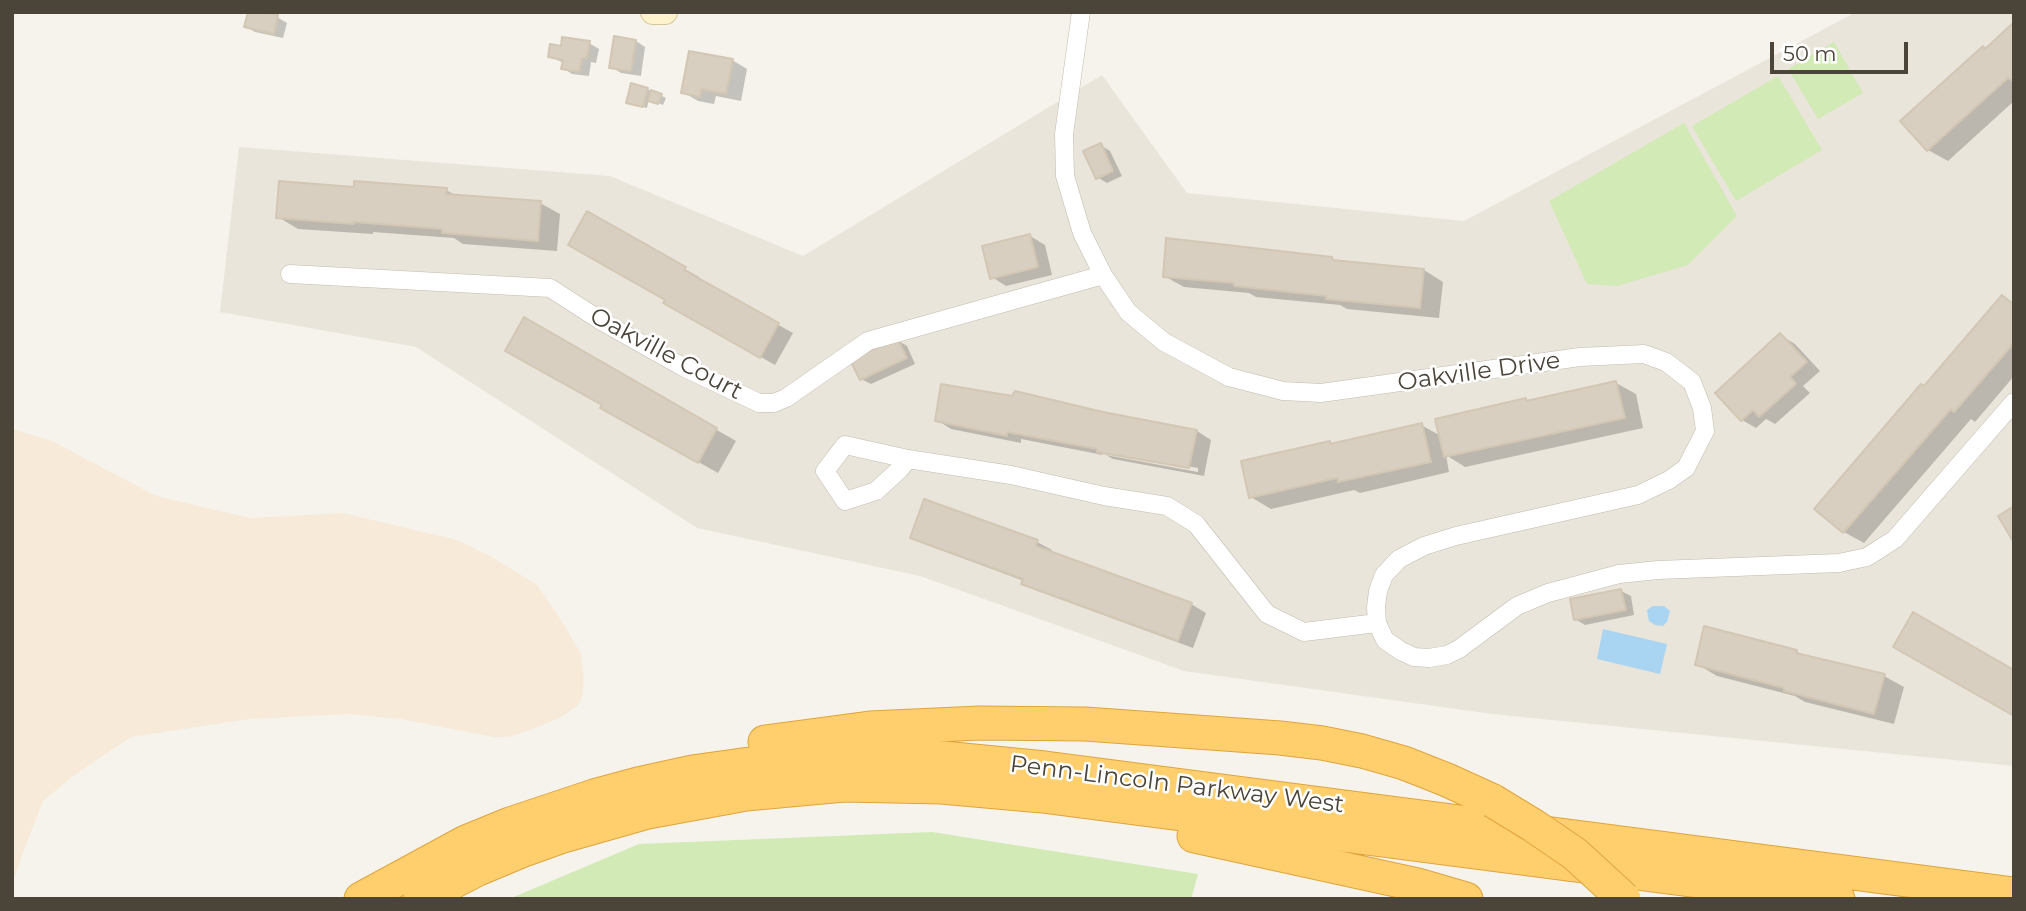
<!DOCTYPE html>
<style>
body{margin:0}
#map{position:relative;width:2026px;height:911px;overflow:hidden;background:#f6f3ec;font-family:Montserrat,sans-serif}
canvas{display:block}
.frame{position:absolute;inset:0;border:14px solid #4b4439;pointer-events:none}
.scale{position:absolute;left:1770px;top:42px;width:138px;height:32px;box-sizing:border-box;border:4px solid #4b4439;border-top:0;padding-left:9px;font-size:21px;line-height:24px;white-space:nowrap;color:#4b4439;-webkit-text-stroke:5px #fff;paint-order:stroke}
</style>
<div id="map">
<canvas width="2026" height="911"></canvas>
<div class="frame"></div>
<div class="scale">50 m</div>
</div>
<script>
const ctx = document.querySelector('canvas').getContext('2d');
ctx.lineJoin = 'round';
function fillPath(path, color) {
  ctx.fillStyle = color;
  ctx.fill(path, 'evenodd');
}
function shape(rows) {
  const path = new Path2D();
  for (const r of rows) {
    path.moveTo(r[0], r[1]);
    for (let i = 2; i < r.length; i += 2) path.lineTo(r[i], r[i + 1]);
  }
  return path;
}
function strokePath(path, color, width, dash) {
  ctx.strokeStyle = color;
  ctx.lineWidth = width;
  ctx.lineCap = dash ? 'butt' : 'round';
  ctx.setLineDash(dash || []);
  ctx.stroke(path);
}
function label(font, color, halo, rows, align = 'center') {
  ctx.font = font + ' Montserrat,sans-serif';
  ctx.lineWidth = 5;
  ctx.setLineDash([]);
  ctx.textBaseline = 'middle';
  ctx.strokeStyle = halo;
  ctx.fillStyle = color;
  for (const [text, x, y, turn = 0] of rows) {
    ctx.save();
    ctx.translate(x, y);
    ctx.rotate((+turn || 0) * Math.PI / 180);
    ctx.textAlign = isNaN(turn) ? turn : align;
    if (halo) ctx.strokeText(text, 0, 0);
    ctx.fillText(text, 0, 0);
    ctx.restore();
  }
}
fillPath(shape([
 [1856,12,2014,12,2014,766,1492,714,1184,671,920,576,697,528,416,347,220,312,239,147,610,176,803,256,1102,75,1187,193,1464,221]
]), '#eae5da');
fillPath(shape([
 [12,429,52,441,156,496,250,518,343,513,457,540,492,557,537,585,565,626,581,654,584,680,582,698,577,706,561,717,538,727,509,737,494,737,401,719,348,714,249,719,131,737,73,776,43,801,23,852,12,886]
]), '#f7ead8');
fillPath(shape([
 [1834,42,1863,93,1818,119,1788,69],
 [1778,76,1822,150,1736,201,1692,126],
 [1684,123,1737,216,1688,265,1617,286,1587,284,1549,201],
 [932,832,1198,874,1191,899,509,899,639,844]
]), '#d2eab5');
fillPath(shape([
 [1653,606,1664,606,1670,611,1667,622,1663,626,1655,625,1649,621,1647,610],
 [1603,629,1667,644,1660,674,1597,659]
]), '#a9d4f2');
fillPath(shape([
 [277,17,287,23,283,38,255,32,246,27],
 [2014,25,2014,101,1948,161,1928,150,1986,50],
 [636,41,645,47,641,76,621,73,611,67],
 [589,43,599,49,596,63,591,62,589,76,572,74,563,68,564,63,550,57],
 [732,60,747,69,741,101,716,96,714,104,698,101,683,92],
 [647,89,666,98,663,105,649,99,647,108,632,104],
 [1100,145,1110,151,1122,176,1107,183,1097,177],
 [355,189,446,190,457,196,540,203,560,214,557,251,463,244,454,238,373,232,373,234,298,229,278,217],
 [587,214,699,277,698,280,793,333,775,365,666,303,668,299],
 [1030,236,1045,245,1052,275,1006,286,992,277],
 [1332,259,1338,262,1424,270,1443,282,1439,318,1347,309,1340,305,1256,297,1249,293,1184,287,1164,276],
 [2003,297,2014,303,2014,376,1975,422,1971,419,1864,543,1844,532,1817,508],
 [525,320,736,441,718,473,602,408,604,404],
 [1780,335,1795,344,1820,371,1803,386,1810,393,1775,424,1766,419,1756,428,1742,420],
 [897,340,907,346,915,364,871,384,861,379],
 [1616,383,1636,394,1643,428,1465,467,1446,455,1449,472,1360,493,1354,490,1271,509,1251,497,1329,443,1333,445,1421,425,1441,436,1525,400,1529,402],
 [1103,413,1197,431,1211,440,1204,476,1113,459,1106,455,1198,472,1198,468,1099,450,1103,455,1021,439,1021,443,951,429,937,420],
 [912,537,1037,542,1052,550,1051,553,1191,604,1206,613,1193,648,1038,591,1023,583,1024,581,927,545],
 [1621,591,1631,596,1634,615,1585,625,1575,619],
 [1796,651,1806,657,1884,676,1904,687,1894,724,1805,702,1795,696,1717,676,1697,664]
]), '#0003');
const building = shape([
 [248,12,264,12,278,15,274,34,244,27,248,12],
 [2014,22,2014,77,2011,80,2008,78,1927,151,1900,121,1983,46,1985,49,2014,22],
 [614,36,636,40,631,71,609,68,614,36],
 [562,37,590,41,587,58,582,58,579,72,561,69,563,60,548,57,550,44,561,46,562,37],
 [689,51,733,59,726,94,701,89,700,97,681,93,689,51],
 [631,83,648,88,643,107,626,103,631,83],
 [651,90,662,94,658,104,648,101,651,90],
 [1101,143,1113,171,1096,179,1083,151,1101,143],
 [279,181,354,187,354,181,447,188,446,194,541,201,538,241,442,233,442,229,354,222,354,224,276,218,279,181],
 [587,211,686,267,684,270,779,323,760,358,663,303,665,300,568,245,587,211],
 [1030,234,1038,267,990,279,982,246,1030,234],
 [1166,238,1332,257,1333,260,1424,269,1420,308,1326,299,1326,296,1234,286,1234,283,1163,277,1166,238],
 [2002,295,2014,305,2014,343,1954,412,1951,409,1843,533,1814,509,1921,384,1924,386,2002,295],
 [524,317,717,428,698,463,600,408,602,405,505,351,524,317],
 [1780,333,1807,362,1790,377,1796,384,1759,417,1753,410,1741,421,1715,393,1780,333],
 [897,338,907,358,860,380,850,360,897,338],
 [1616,381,1625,418,1444,457,1435,419,1526,398,1526,401,1616,381],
 [941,384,1012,396,1015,391,1103,412,1197,430,1189,468,1097,452,1097,449,1007,432,1007,436,935,421,941,384],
 [1422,423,1431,462,1338,482,1337,478,1249,498,1241,461,1330,441,1330,444,1422,423],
 [924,499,1038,540,1036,546,1192,603,1178,641,1021,584,1023,579,910,538,924,499],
 [2014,506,2014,543,1998,516,2014,506],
 [1621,589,1626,610,1574,620,1570,599,1621,589],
 [1913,612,2014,670,2014,716,1893,647,1913,612],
 [1704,626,1797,650,1796,653,1885,674,1874,714,1784,691,1784,688,1695,665,1704,626]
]);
fillPath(building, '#d8cfc1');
strokePath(building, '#d3c7b4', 2);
const street = shape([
 [1081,12,1064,134,1065,176,1082,233,1103,275,1128,312,1164,342,1229,377,1283,391,1321,393,1580,357,1644,354,1666,362,1692,382,1702,408,1705,431,1686,468,1669,480,1638,495,1456,536,1424,546,1399,559,1384,575,1378,591,1376,607,1377,623,1385,640,1401,651,1414,657,1429,658,1447,655,1459,649,1517,606,1548,593,1619,574,1658,570,1839,563,1867,557,1895,539,2014,402],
 [290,274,550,288,603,322,683,367,759,403,774,403,786,398,868,341,1103,275],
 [908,459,900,469,876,491,845,501,825,471,845,445,908,459,1011,475,1104,496,1167,506,1196,524,1267,614,1304,632,1377,623]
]);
const secondary = shape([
 [653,12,665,12]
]);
const highway = shape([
 [765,742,870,728,980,723,1085,724,1280,738,1322,743,1362,751,1404,763,1447,780,1493,801],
 [1194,836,1418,885,1466,899],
 [361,899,466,842,510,824,594,796,642,783,692,772,742,765,844,756,943,758,1045,768,2014,894],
 [420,899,478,869,521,851,560,837,648,812,746,794,844,785,941,787,1042,796,1838,899]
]);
strokePath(street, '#c2bbae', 19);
strokePath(secondary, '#d6c79b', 26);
strokePath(highway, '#e0a43c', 35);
strokePath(street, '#fff', 18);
strokePath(secondary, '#fff3cd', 24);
strokePath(highway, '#ffcf6e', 33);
const highwayBridge = shape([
 [1493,801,1534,826,1575,854,1624,899]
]);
strokePath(highwayBridge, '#e0a43c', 35, []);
strokePath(highwayBridge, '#ffcf6e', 33);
label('24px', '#4b4439', '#fff', [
 ["Oakville Court",666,354,28],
 ["Oakville Drive",1479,372,-8],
 ["Penn-Lincoln Parkway West",1177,785,7]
]);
</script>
